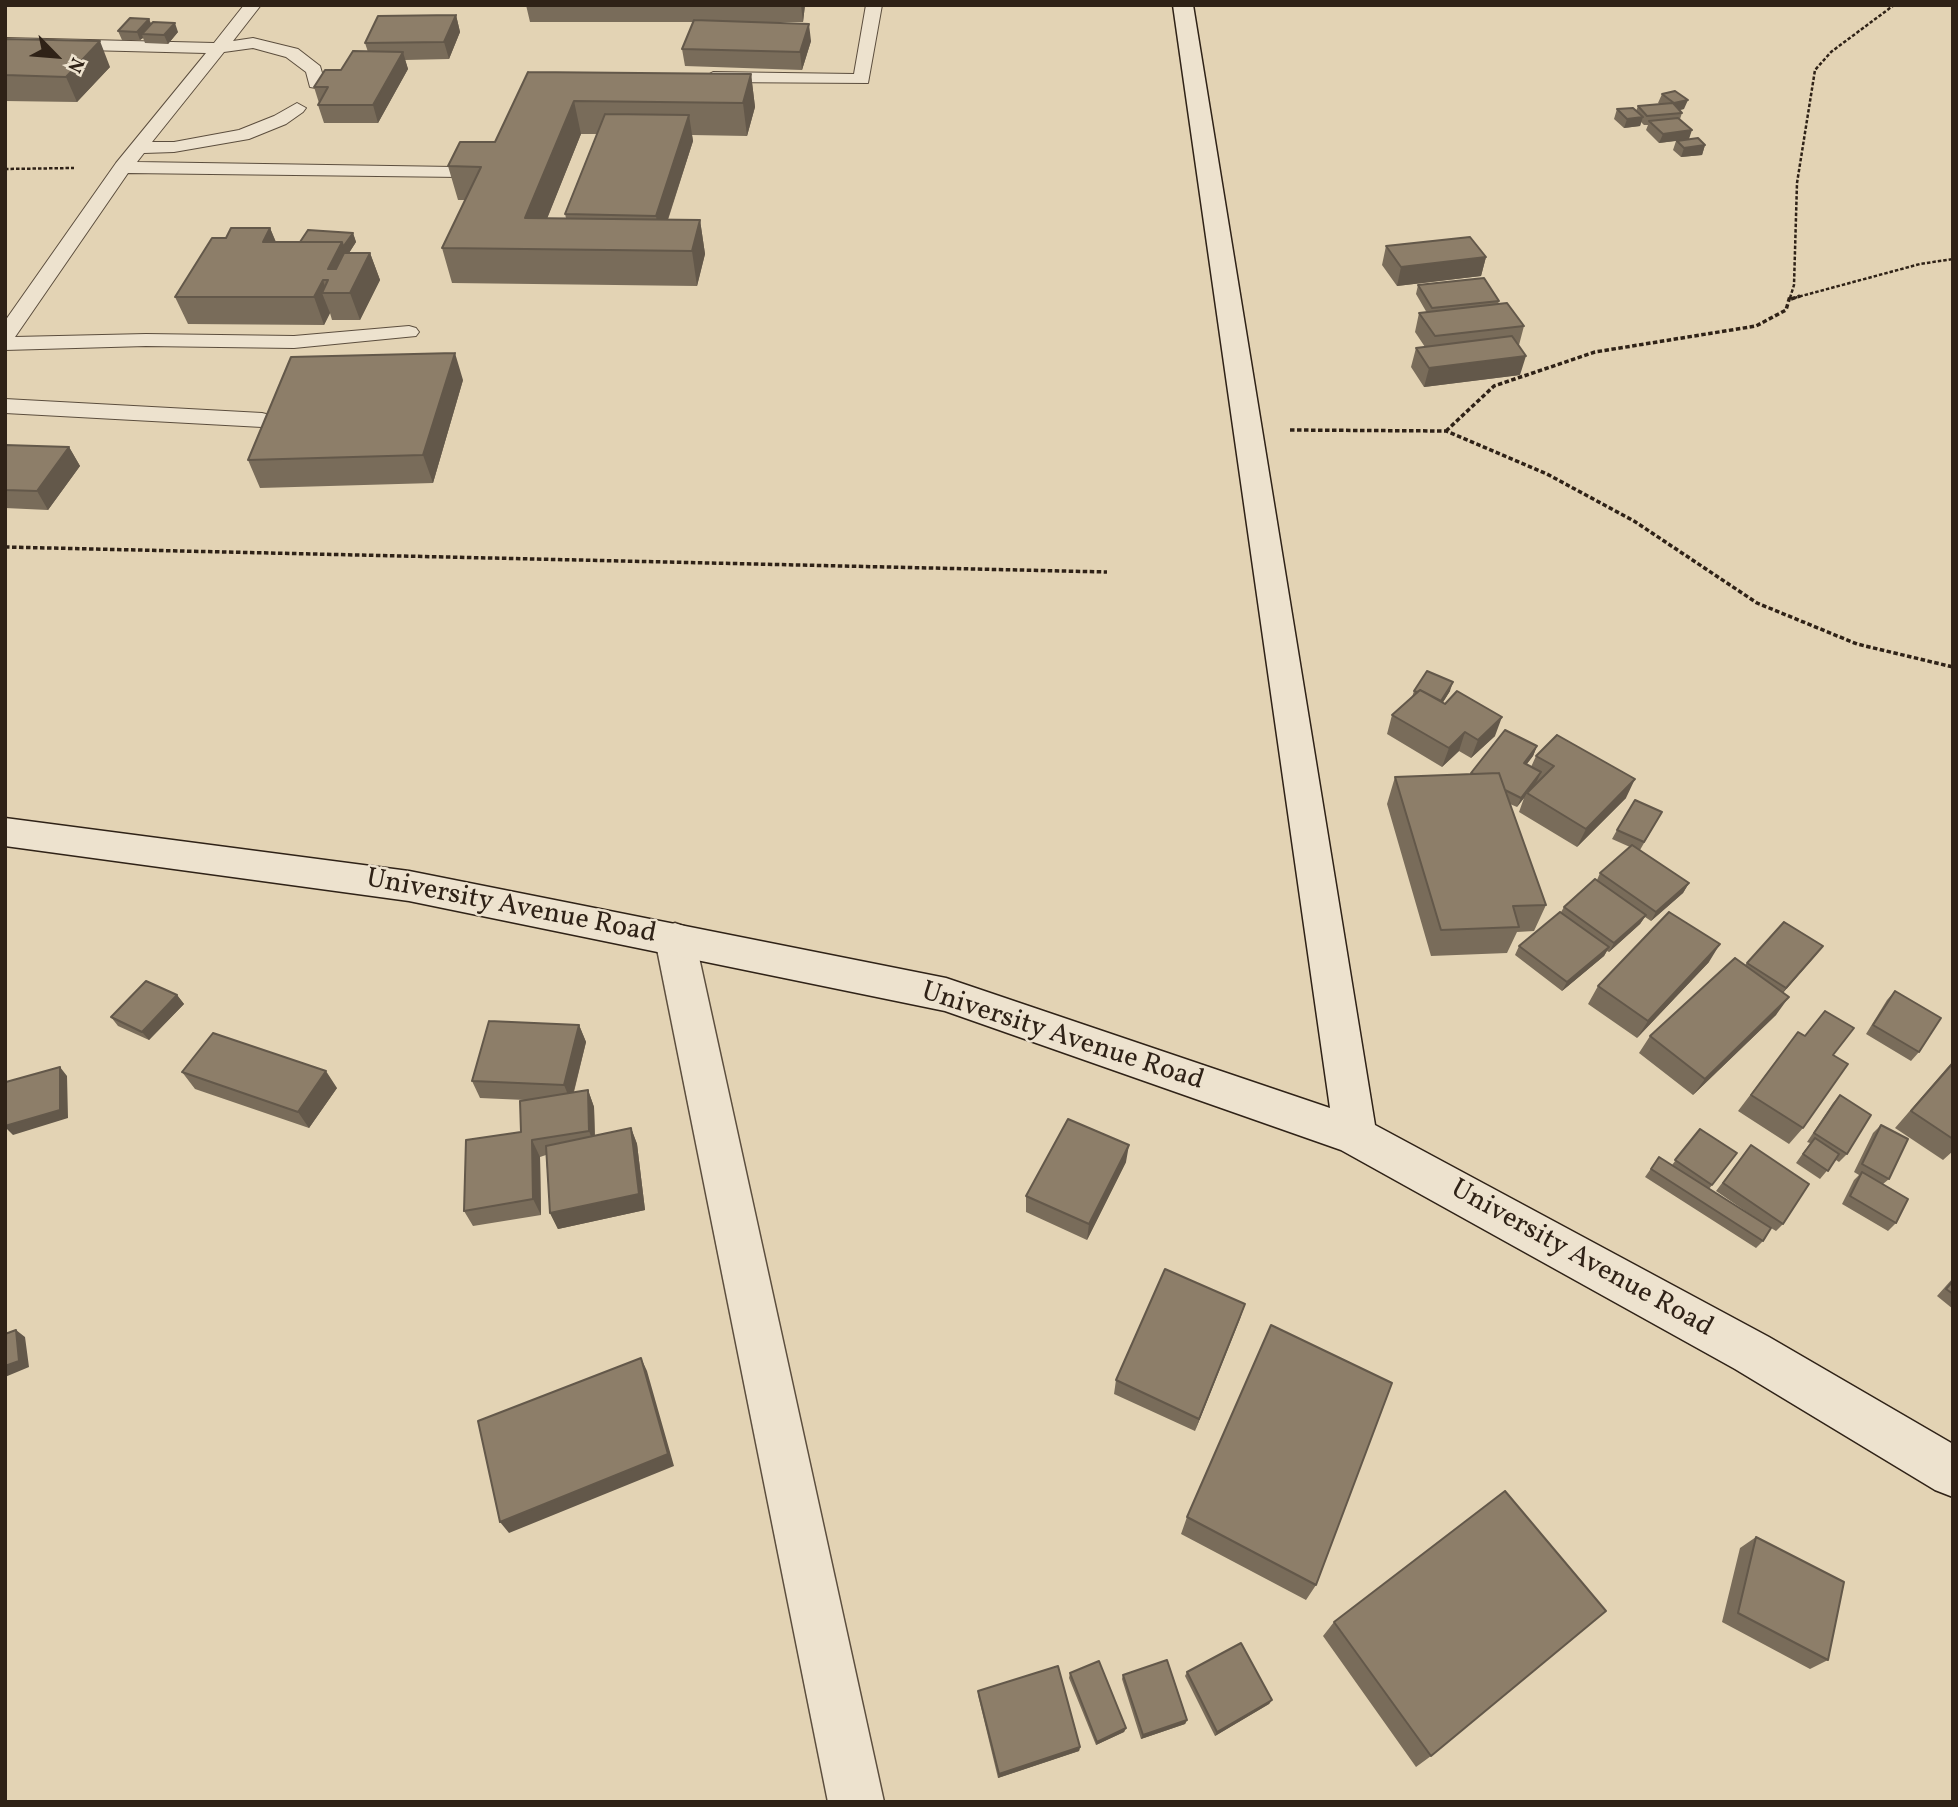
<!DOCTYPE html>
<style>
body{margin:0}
#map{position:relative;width:1958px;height:1807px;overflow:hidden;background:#e3d3b4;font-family:Vollkorn,serif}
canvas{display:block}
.frame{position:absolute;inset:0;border:7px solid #2f2217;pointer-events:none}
.north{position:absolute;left:21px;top:21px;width:70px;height:70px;-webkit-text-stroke:5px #ede2ce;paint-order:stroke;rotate:115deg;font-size:19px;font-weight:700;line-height:28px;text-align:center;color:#2f2217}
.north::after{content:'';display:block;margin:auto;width:24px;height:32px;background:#2f2217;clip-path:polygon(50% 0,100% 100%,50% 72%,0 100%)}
</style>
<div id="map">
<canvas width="1958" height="1807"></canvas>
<div class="frame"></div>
<div class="north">N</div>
</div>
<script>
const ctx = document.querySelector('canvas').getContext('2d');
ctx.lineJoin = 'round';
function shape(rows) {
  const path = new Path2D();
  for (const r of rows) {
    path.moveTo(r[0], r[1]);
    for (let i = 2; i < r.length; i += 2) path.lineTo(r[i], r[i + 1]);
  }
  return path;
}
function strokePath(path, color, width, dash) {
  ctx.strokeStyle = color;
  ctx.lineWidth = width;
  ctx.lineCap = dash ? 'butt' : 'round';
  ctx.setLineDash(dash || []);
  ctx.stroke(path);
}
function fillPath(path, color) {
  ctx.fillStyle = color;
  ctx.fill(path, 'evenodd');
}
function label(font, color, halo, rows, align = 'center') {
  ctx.font = font + ' Vollkorn,serif';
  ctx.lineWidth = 5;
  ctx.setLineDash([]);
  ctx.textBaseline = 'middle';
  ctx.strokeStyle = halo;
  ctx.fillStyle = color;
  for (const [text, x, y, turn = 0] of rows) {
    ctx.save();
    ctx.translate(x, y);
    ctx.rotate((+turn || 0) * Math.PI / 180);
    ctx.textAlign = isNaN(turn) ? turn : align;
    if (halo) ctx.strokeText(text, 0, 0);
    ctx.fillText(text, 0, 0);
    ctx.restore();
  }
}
const lane = shape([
 [244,5,261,5,233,41,253,38,298,49,320,66,325,83,316,88,310,87,306,72,286,57,253,48,224,52,152,142,174,142,239,130,274,116,297,103,306,108,303,112,286,124,249,139,174,152,144,153,137,162,454,167,461,169,463,173,461,177,128,173,15,337,146,334,294,336,409,326,416,328,419,332,416,336,294,348,146,346,5,350,5,321,116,163,206,53,5,48,5,38,214,43,244,5],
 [866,5,882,5,868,83,713,82,704,77,713,72,854,74,866,5],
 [5,399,262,413,270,415,273,420,270,425,262,427,5,413,5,399]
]);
const street = shape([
 [675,923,689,928,695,939,884,1802,828,1802,655,939,661,928,675,923]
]);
const secondary = shape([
 [1173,5,1193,5,1375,1125,1769,1337,1953,1444,1953,1497,1935,1490,1735,1369,1341,1150,945,1011,409,901,5,846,5,818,409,871,946,978,1330,1108,1173,5]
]);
strokePath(lane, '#5c4e3e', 2);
strokePath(street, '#5c4e3e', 3);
strokePath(secondary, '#2f2217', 3);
strokePath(shape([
 [5,169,74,168],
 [1790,298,1794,285,1797,183,1815,70,1831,52,1894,5],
 [1794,298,1920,264,1953,259]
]), '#2f2217', 2.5, [3.5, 2]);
strokePath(shape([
 [1791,299,1800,296],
 [1290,430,1446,431,1547,474,1634,521,1757,603,1857,644,1953,667],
 [1446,431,1494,386,1595,352,1756,326,1786,310,1790,296],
 [5,547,1107,572]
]), '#2f2217', 3.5, [4.5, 2.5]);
fillPath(lane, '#ede2ce');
fillPath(street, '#ede2ce');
fillPath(secondary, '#ede2ce');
fillPath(shape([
 [526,5,805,5,803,22,737,22,811,41,802,70,685,66,682,49,694,22,530,22],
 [456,15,460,32,449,59,405,60,408,69,378,123,324,123,318,105,319,103,314,87,341,70,368,52,365,43],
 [149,19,151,24,178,32,168,44,145,43,143,38,140,40,122,40,118,31],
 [5,39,110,67,77,102,5,101],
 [528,72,751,74,755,107,747,136,692,135,693,141,668,220,700,220,705,254,697,286,452,283,442,248,465,200,458,200,448,166,495,142],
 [581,134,597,134,565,214,566,218,547,218],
 [1662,94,1684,109,1679,110,1682,113,1680,119,1689,139,1705,145,1702,155,1681,157,1673,150,1676,141,1659,143,1646,130,1648,125,1644,125,1641,122,1640,126,1624,128,1614,119,1617,109,1636,111,1638,106,1660,104,1658,103],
 [270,228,276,242,300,242,353,233,356,242,349,253,370,253,380,280,360,320,332,320,330,313,324,325,188,324,175,297,226,238],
 [1386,246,1486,257,1481,276,1397,286,1382,265],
 [1418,285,1499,301,1498,304,1524,326,1519,345,1520,375,1424,387,1411,367,1416,348,1425,347,1415,332,1419,313,1427,313,1416,294],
 [463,380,433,483,260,488,248,460],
 [5,445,69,447,80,466,48,510,5,508],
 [1414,691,1450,691,1443,702,1495,736,1471,758,1459,751,1442,767,1387,734,1392,715,1412,697],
 [1537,746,1533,756,1526,765,1531,767,1536,756,1626,798,1577,847,1519,812,1524,798,1517,807,1510,804,1546,905,1534,931,1517,932,1507,953,1431,956,1387,804,1395,777,1470,774,1471,773],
 [1662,812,1640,850,1689,883,1683,893,1651,921,1645,917,1640,924,1609,952,1607,951,1604,956,1562,991,1515,955,1519,946,1561,912,1564,907,1597,880,1600,873,1630,847,1612,839,1617,830],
 [1823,946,1783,993,1776,1015,1693,1095,1639,1053,1650,1036,1745,965,1747,963],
 [1709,962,1637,1038,1588,1004,1598,986],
 [1895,991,1919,1052,1911,1061,1866,1034,1887,1000],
 [177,995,184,1004,149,1040,118,1026,111,1017],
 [579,1025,586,1042,574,1092,588,1090,594,1107,595,1136,631,1128,637,1144,645,1210,558,1229,550,1213,546,1155,540,1157,541,1215,473,1226,464,1211,521,1132,525,1100,480,1098,472,1081],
 [1798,1032,1833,1055,1803,1128,1789,1144,1738,1111],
 [1953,1061,1953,1151,1943,1160,1895,1128],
 [182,1072,337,1088,309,1128,195,1089],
 [1840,1095,1847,1154,1839,1162,1836,1160,1820,1179,1796,1163,1810,1143,1807,1142,1833,1103],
 [1881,1125,1889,1179,1883,1184,1896,1223,1888,1231,1842,1204,1854,1180,1859,1175,1854,1172,1873,1133],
 [1700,1129,1737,1153,1709,1189,1757,1219,1716,1191,1744,1154,1783,1224,1776,1231,1771,1228,1763,1241,1756,1248,1645,1177,1659,1157,1672,1165],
 [1126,1162,1087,1240,1026,1212,1026,1196],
 [1953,1278,1953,1309,1937,1296],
 [1245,1304,1195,1431,1114,1394,1116,1380],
 [1187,1517,1316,1585,1306,1600,1181,1534],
 [1756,1537,1828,1660,1810,1669,1722,1622,1740,1548],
 [1334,1622,1431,1756,1416,1767,1323,1636],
 [1187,1672,1272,1700,1269,1704,1215,1736,1185,1676],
 [1070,1673,1126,1728,1124,1732,1096,1745,1069,1678],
 [1123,1675,1187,1720,1185,1724,1141,1739,1122,1679],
 [978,1691,1080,1747,1079,1751,998,1778,978,1695]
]), '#796c5a');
fillPath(shape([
 [801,5,805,5,803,22],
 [456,15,460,32,449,59,444,42],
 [149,19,153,28,142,34,143,38,140,40,137,32],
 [175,23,178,32,168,44,164,35],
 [809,24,811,41,802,70,800,52],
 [100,41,110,67,77,102,66,77],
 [403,52,408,69,378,123,373,105],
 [751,74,755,107,747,136,743,103],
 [1688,100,1684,109,1671,112,1674,103],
 [574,101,581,134,535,249,525,218],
 [689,115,693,141,660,243,656,216],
 [1643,117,1640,126,1624,128,1627,119],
 [1692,130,1689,139,1659,143,1663,134],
 [1705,145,1702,155,1681,157,1684,148],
 [700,220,705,254,697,286,692,251],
 [270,228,281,255,263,242],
 [353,233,356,242,347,256,351,269,328,269,342,242],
 [370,253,380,280,360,320,350,293],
 [1486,257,1481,276,1397,286,1401,267],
 [323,280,327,293,322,293,330,313,324,325,314,297],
 [455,353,463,380,433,483,423,455],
 [1526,356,1520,375,1424,387,1429,368],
 [69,447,80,466,48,510,37,491],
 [1453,682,1450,691,1437,712,1440,702],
 [1502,717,1495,736,1471,758,1478,740],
 [1465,732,1459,751,1442,767,1449,748],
 [1537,746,1533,756,1520,773,1524,763],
 [1541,772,1537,781,1528,794,1527,793,1524,798,1517,807,1521,798],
 [1635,779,1626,798,1577,847,1586,829],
 [1689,883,1683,893,1651,921,1656,912],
 [1646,915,1640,924,1609,952,1614,943],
 [1720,944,1709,962,1637,1038,1648,1021],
 [1823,946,1816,955,1779,997,1786,988],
 [1609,947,1604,956,1562,991,1567,982],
 [177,995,184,1004,149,1040,142,1032],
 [1789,997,1776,1015,1693,1095,1705,1079],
 [579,1025,586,1042,571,1102,564,1085],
 [60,1067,67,1076,68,1118,13,1135,5,1127],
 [326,1071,337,1088,309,1128,298,1112],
 [588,1090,594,1107,595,1147,589,1131],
 [631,1128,637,1144,645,1210,558,1229,550,1213],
 [532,1140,540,1157,541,1215,533,1199],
 [1129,1145,1126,1162,1087,1240,1089,1224],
 [1245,1304,1240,1319,1195,1431,1199,1419],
 [16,1330,25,1337,29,1367,5,1377,5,1366],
 [641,1358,647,1371,674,1466,509,1533,500,1522],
 [1272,1700,1269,1704,1215,1736,1217,1732],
 [1187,1720,1185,1724,1141,1739,1143,1735],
 [1126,1728,1124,1732,1096,1745,1097,1742],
 [1080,1747,1079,1751,998,1778,999,1774]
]), '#63584a');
const building = shape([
 [456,15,444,42,365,43,378,16,456,15],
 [130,18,149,19,137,32,118,31,130,18],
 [694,20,809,24,800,52,682,49,694,20],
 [153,22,175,23,164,35,142,34,153,22],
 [5,39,100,41,66,77,5,75,5,39],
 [353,51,403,52,373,105,318,105,328,87,314,87,325,70,341,70,353,51],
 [528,72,751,74,743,103,574,101,525,218,700,220,692,251,442,248,481,167,448,166,460,142,495,142,528,72],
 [1675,91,1688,100,1674,103,1662,94,1675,91],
 [1673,103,1682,113,1647,116,1638,106,1673,103],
 [1633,108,1643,117,1627,119,1617,109,1633,108],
 [605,114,689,115,656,216,565,214,605,114],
 [1678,118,1692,130,1663,134,1649,121,1678,118],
 [1698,138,1705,145,1684,148,1677,141,1698,138],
 [231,228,270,228,263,242,342,242,328,269,336,269,344,253,370,253,350,293,322,293,328,280,323,280,314,297,175,297,212,238,226,238,231,228],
 [308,230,353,233,343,247,342,242,300,242,308,230],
 [1470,237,1486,257,1401,267,1386,246,1470,237],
 [1484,278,1499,301,1432,308,1418,285,1484,278],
 [1507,303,1524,326,1435,336,1419,313,1507,303],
 [1512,336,1526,356,1429,368,1416,348,1512,336],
 [455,353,423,455,248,460,291,357,455,353],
 [5,445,69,447,37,491,5,490,5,445],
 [1427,671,1453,682,1441,701,1420,690,1417,692,1414,691,1427,671],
 [1420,690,1445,704,1457,691,1502,717,1478,740,1465,732,1449,748,1392,715,1420,690],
 [1505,730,1537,746,1524,763,1541,772,1521,798,1505,790,1499,773,1474,774,1471,773,1505,730],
 [1557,735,1635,779,1586,829,1527,793,1554,766,1536,756,1557,735],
 [1499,773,1546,905,1513,906,1519,927,1441,930,1395,777,1499,773],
 [1635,800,1662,812,1644,842,1617,830,1635,800],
 [1632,845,1689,883,1656,912,1600,873,1632,845],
 [1595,879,1646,915,1614,943,1564,907,1595,879],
 [1560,912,1609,947,1567,982,1519,946,1560,912],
 [1669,912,1720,944,1648,1021,1598,986,1669,912],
 [1784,922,1823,946,1786,988,1747,963,1784,922],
 [1735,958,1789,997,1705,1079,1650,1036,1735,958],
 [146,981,177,995,142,1032,111,1017,146,981],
 [1895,991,1941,1018,1919,1052,1873,1025,1895,991],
 [1825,1011,1854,1028,1833,1055,1848,1064,1803,1128,1751,1095,1798,1032,1805,1036,1825,1011],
 [489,1021,579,1025,564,1085,472,1081,489,1021],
 [213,1033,326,1071,298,1112,182,1072,213,1033],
 [1953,1063,1953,1139,1911,1111,1953,1063],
 [60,1067,60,1110,5,1126,6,1082,60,1067],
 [588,1090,589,1131,532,1140,533,1199,464,1211,466,1140,521,1132,520,1101,588,1090],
 [1840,1095,1871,1115,1847,1154,1814,1133,1840,1095],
 [1068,1119,1129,1145,1089,1224,1026,1196,1068,1119],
 [1881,1125,1908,1139,1889,1179,1862,1164,1881,1125],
 [631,1128,639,1194,550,1213,546,1146,631,1128],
 [1700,1129,1737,1153,1712,1185,1675,1160,1700,1129],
 [1815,1138,1839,1154,1828,1171,1803,1154,1815,1138],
 [1751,1145,1809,1184,1783,1224,1723,1183,1751,1145],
 [1659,1157,1771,1228,1763,1241,1651,1169,1659,1157],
 [1862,1172,1908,1199,1896,1223,1850,1196,1862,1172],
 [1165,1269,1245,1304,1199,1419,1116,1380,1165,1269],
 [1953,1281,1953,1294,1946,1289,1953,1281],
 [1271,1325,1392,1383,1316,1585,1187,1517,1271,1325],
 [16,1330,19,1361,5,1366,5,1334,16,1330],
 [641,1358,668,1454,500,1522,478,1421,641,1358],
 [1505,1491,1606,1611,1431,1756,1334,1622,1505,1491],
 [1756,1537,1844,1582,1828,1660,1738,1613,1756,1537],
 [1241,1643,1272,1700,1217,1732,1187,1672,1241,1643],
 [1167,1660,1187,1720,1143,1735,1123,1675,1167,1660],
 [1099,1661,1126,1728,1097,1742,1070,1673,1099,1661],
 [1058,1666,1080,1747,999,1774,978,1691,1058,1666]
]);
fillPath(building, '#8d7e69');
strokePath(building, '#63584a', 2);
label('28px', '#2f2217', '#ede2ce', [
 ["University Avenue Road",511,908,11],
 ["University Avenue Road",1062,1038,18],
 ["University Avenue Road",1581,1260,29]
]);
</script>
